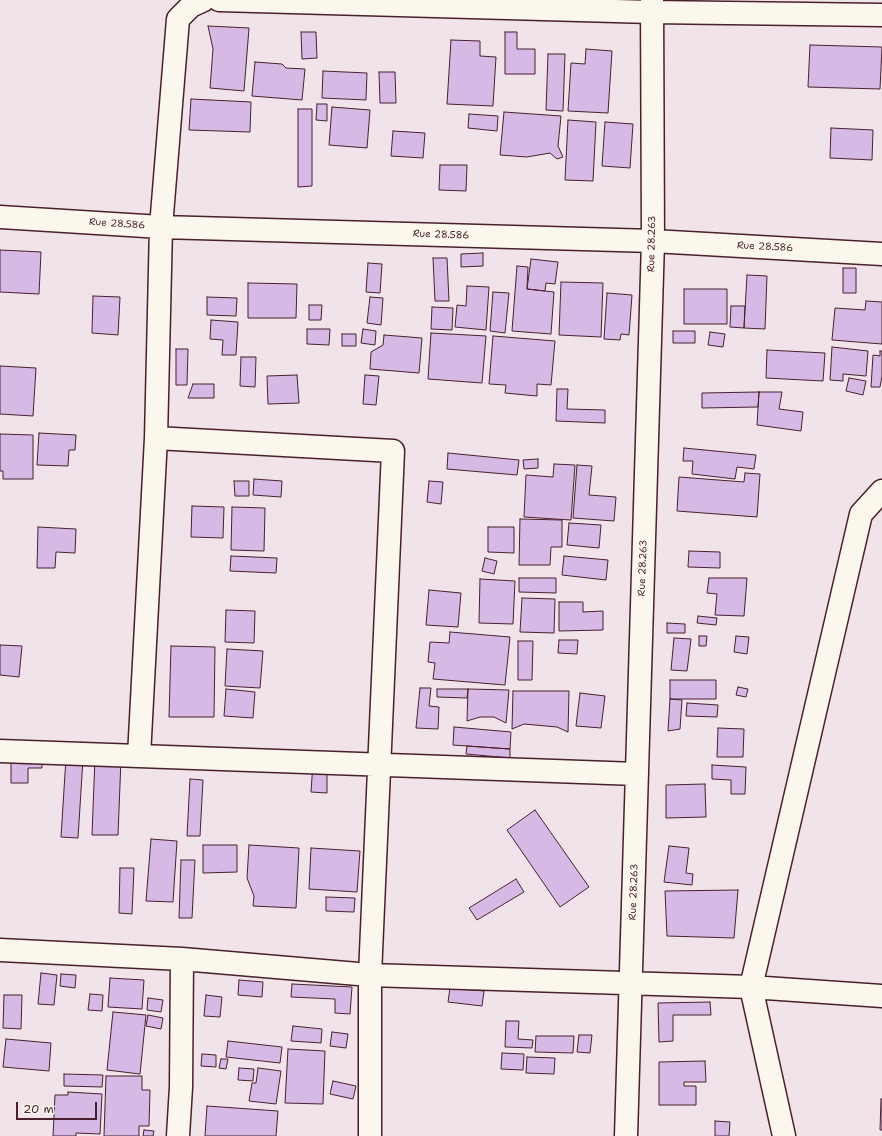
<!DOCTYPE html>
<style>
body{margin:0}
#map{position:relative;width:882px;height:1136px;overflow:hidden;background:#f0e4ea;font-family:"Shantell Sans",sans-serif}
canvas{display:block}
.scale{position:absolute;left:16px;top:1102px;width:81px;height:18px;box-sizing:border-box;border:2px solid #4a1f2b;border-top:0;padding-left:5px;font-size:12px;line-height:14px;white-space:nowrap;color:#4a1f2b;-webkit-text-stroke:3px #fbf7ec;paint-order:stroke}
</style>
<div id="map">
<canvas width="882" height="1136"></canvas>
<div class="scale">20 m</div>
</div>
<script>
const ctx = document.querySelector('canvas').getContext('2d');
ctx.lineJoin = 'round';
function fillPath(path, color) {
  ctx.fillStyle = color;
  ctx.fill(path, 'evenodd');
}
function shape(rows) {
  const path = new Path2D();
  for (const r of rows) {
    path.moveTo(r[0], r[1]);
    for (let i = 2; i < r.length; i += 2) path.lineTo(r[i], r[i + 1]);
  }
  return path;
}
function strokePath(path, color, width, dash) {
  ctx.strokeStyle = color;
  ctx.lineWidth = width;
  ctx.lineCap = dash ? 'butt' : 'round';
  ctx.setLineDash(dash || []);
  ctx.stroke(path);
}
function label(font, color, halo, rows, align = 'center') {
  ctx.font = font + ' "Shantell Sans",sans-serif';
  ctx.lineWidth = 4;
  ctx.setLineDash([]);
  ctx.textBaseline = 'middle';
  ctx.strokeStyle = halo;
  ctx.fillStyle = color;
  for (const [text, x, y, turn = 0] of rows) {
    ctx.save();
    ctx.translate(x, y);
    ctx.rotate((+turn || 0) * Math.PI / 180);
    ctx.textAlign = isNaN(turn) ? turn : align;
    if (halo) ctx.strokeText(text, 0, 0);
    ctx.fillText(text, 0, 0);
    ctx.restore();
  }
}
const building = shape([
 [208,26,249,28,244,91,210,88,213,49,208,26],
 [301,32,316,32,317,58,302,59,301,32],
 [505,32,517,32,517,49,535,49,535,74,505,74,505,32],
 [451,40,480,41,480,56,496,57,493,106,447,104,451,40],
 [810,45,882,47,880,89,808,87,810,45],
 [586,49,612,51,608,113,568,111,571,63,585,64,586,49],
 [548,54,565,54,563,111,546,110,548,54],
 [255,62,282,64,286,68,305,69,302,100,252,96,255,62],
 [323,71,367,73,366,100,322,98,323,71],
 [379,72,395,72,396,103,380,103,379,72],
 [191,99,251,102,250,132,189,130,191,99],
 [317,104,327,104,327,121,316,120,317,104],
 [332,107,370,110,367,148,329,145,332,107],
 [298,109,312,109,312,186,298,187,298,109],
 [504,112,561,116,558,146,563,157,557,159,550,153,527,157,500,155,504,112],
 [469,114,498,116,497,131,468,128,469,114],
 [568,120,596,122,593,181,565,180,568,120],
 [605,122,633,124,630,168,602,166,605,122],
 [831,128,873,130,872,160,830,158,831,128],
 [393,131,425,133,423,158,391,156,393,131],
 [440,165,467,165,466,191,439,190,440,165],
 [0,250,41,252,39,294,0,292,0,250],
 [483,253,483,266,461,267,461,254,483,253],
 [433,258,447,258,449,301,435,301,433,258],
 [531,259,558,262,555,284,546,283,545,291,527,289,531,259],
 [368,263,382,264,380,293,366,292,368,263],
 [517,266,528,267,527,289,554,292,551,334,512,331,517,266],
 [843,268,856,268,856,293,843,293,843,268],
 [747,275,767,276,765,329,744,328,747,275],
 [561,282,603,283,601,337,559,335,561,282],
 [248,283,297,284,296,318,248,318,248,283],
 [467,286,489,287,486,330,455,327,457,305,466,306,467,286],
 [684,289,727,289,727,324,684,324,684,289],
 [493,292,509,293,505,333,490,331,493,292],
 [607,293,632,295,629,335,621,334,620,340,604,339,607,293],
 [93,296,120,297,118,335,92,333,93,296],
 [207,297,237,298,236,316,207,315,207,297],
 [370,297,383,298,381,325,367,323,370,297],
 [866,301,882,302,882,344,832,340,835,308,865,310,866,301],
 [309,305,322,305,321,320,309,320,309,305],
 [731,306,745,306,744,328,730,327,731,306],
 [432,307,453,308,452,330,431,329,432,307],
 [211,320,238,322,236,355,222,355,223,340,210,339,211,320],
 [307,329,330,329,329,345,307,344,307,329],
 [363,329,376,331,375,345,361,343,363,329],
 [673,331,695,331,695,343,673,343,673,331],
 [710,332,725,334,723,347,708,345,710,332],
 [431,333,486,336,482,383,428,379,431,333],
 [342,334,356,334,356,346,342,346,342,334],
 [384,335,422,338,419,373,370,369,371,352,383,345,384,335],
 [493,336,555,341,551,385,537,384,537,396,505,393,506,385,489,384,493,336],
 [832,347,868,351,866,376,843,374,843,381,830,380,832,347],
 [176,349,188,349,187,385,176,385,176,349],
 [767,350,825,353,823,381,766,378,767,350],
 [880,351,882,351,882,376,880,387,871,387,873,355,880,356,880,351],
 [241,357,256,357,255,387,240,386,241,357],
 [0,366,36,368,33,416,0,414,0,366],
 [297,375,299,403,268,404,267,376,297,375],
 [365,375,379,376,376,405,363,404,365,375],
 [849,378,866,381,863,395,846,391,849,378],
 [193,384,214,384,214,398,188,398,193,384],
 [557,389,568,389,567,409,605,410,605,423,556,421,557,389],
 [759,392,782,392,779,409,803,412,801,431,757,425,759,392],
 [759,392,758,407,702,408,702,393,759,392],
 [39,433,76,435,75,450,69,450,68,466,37,465,39,433],
 [0,434,33,435,33,479,3,479,3,471,0,471,0,434],
 [684,448,756,455,754,469,737,467,735,479,692,474,693,461,683,461,684,448],
 [448,453,519,460,517,475,447,469,448,453],
 [538,459,538,468,524,469,523,460,538,459],
 [554,464,575,465,571,520,524,517,526,475,553,477,554,464],
 [577,465,592,466,589,495,616,497,614,521,573,518,577,465],
 [745,473,760,474,757,517,677,511,679,477,744,482,745,473],
 [254,479,282,481,281,497,253,495,254,479],
 [234,481,249,481,249,496,235,496,234,481],
 [429,481,443,482,441,504,427,502,429,481],
 [192,506,224,507,223,538,191,537,192,506],
 [232,507,265,508,264,551,231,550,232,507],
 [520,519,562,520,562,547,551,547,550,565,519,565,520,519],
 [569,523,601,525,599,548,567,545,569,523],
 [38,527,76,529,75,553,56,552,55,568,37,568,38,527],
 [488,527,514,527,514,553,488,552,488,527],
 [689,551,720,552,720,568,688,567,689,551],
 [231,556,277,558,276,573,230,571,231,556],
 [564,556,608,560,606,580,562,575,564,556],
 [485,558,497,561,494,574,482,571,485,558],
 [519,578,556,578,556,593,519,592,519,578],
 [709,578,747,578,744,616,715,615,717,594,707,593,709,578],
 [480,579,515,581,513,624,479,623,480,579],
 [429,590,461,593,458,627,426,625,429,590],
 [522,598,555,599,554,633,520,632,522,598],
 [559,602,583,602,583,612,603,611,603,630,559,631,559,602],
 [226,610,255,611,254,643,225,642,226,610],
 [698,616,717,618,716,625,697,623,698,616],
 [667,623,685,624,685,633,667,633,667,623],
 [450,632,510,637,505,685,433,679,435,663,428,662,430,642,449,643,450,632],
 [699,636,707,636,706,646,699,646,699,636],
 [736,636,749,637,747,654,734,652,736,636],
 [674,638,691,639,687,671,671,670,674,638],
 [559,640,578,640,577,654,558,653,559,640],
 [518,641,533,641,532,680,518,680,518,641],
 [0,645,22,646,19,677,0,675,0,645],
 [171,646,215,647,214,717,169,717,171,646],
 [227,649,263,651,260,688,225,686,227,649],
 [670,680,716,680,716,699,670,699,670,680],
 [738,687,748,689,746,697,736,695,738,687],
 [420,688,431,688,429,706,439,707,438,729,416,728,420,688],
 [226,689,255,692,253,718,224,716,226,689],
 [437,689,468,689,467,698,437,697,437,689],
 [468,689,509,690,506,723,494,717,480,717,467,721,468,689],
 [513,691,569,691,568,732,557,727,524,724,512,729,513,691],
 [580,693,605,696,601,728,576,726,580,693],
 [670,699,682,700,680,729,668,731,670,699],
 [687,703,718,705,717,717,686,716,687,703],
 [454,727,511,732,510,749,453,745,454,727],
 [718,728,744,729,743,757,717,757,718,728],
 [467,746,510,749,510,758,466,754,467,746],
 [11,751,42,751,42,768,28,768,28,783,11,783,11,751],
 [66,758,83,759,78,838,61,837,66,758],
 [95,758,121,759,118,835,92,835,95,758],
 [313,763,327,764,327,793,311,792,313,763],
 [712,765,746,767,745,794,731,794,731,780,712,779,712,765],
 [190,779,203,780,200,836,187,836,190,779],
 [705,784,706,817,666,818,666,785,705,784],
 [535,810,589,887,560,907,507,830,535,810],
 [151,839,177,841,173,902,146,901,151,839],
 [203,845,237,845,237,872,203,873,203,845],
 [249,845,299,848,296,908,253,906,254,896,247,878,249,845],
 [669,846,689,848,686,873,693,874,692,885,664,882,669,846],
 [311,848,360,851,357,892,309,889,311,848],
 [181,860,195,860,192,918,179,918,181,860],
 [120,868,134,868,132,914,119,913,120,868],
 [516,879,524,892,477,920,469,908,516,879],
 [738,890,734,938,667,936,665,891,738,890],
 [326,897,355,898,354,912,326,911,326,897],
 [41,973,57,975,54,1005,38,1004,41,973],
 [61,974,76,975,75,988,60,986,61,974],
 [110,978,144,980,142,1009,108,1007,110,978],
 [239,980,263,982,262,997,238,995,239,980],
 [292,984,352,987,350,1014,335,1013,335,999,291,997,292,984],
 [450,988,484,991,482,1006,448,1002,450,988],
 [90,994,103,995,102,1011,88,1010,90,994],
 [4,995,22,995,21,1029,3,1028,4,995],
 [206,995,222,997,220,1017,204,1016,206,995],
 [148,998,163,1000,161,1012,147,1010,148,998],
 [710,1002,711,1015,673,1015,673,1041,659,1042,658,1003,710,1002],
 [113,1012,146,1015,140,1074,107,1070,113,1012],
 [148,1015,163,1018,161,1029,146,1026,148,1015],
 [506,1021,519,1021,518,1039,533,1040,532,1048,505,1047,506,1021],
 [293,1026,322,1029,321,1043,291,1041,293,1026],
 [332,1032,348,1034,346,1048,330,1046,332,1032],
 [579,1035,592,1035,590,1053,577,1052,579,1035],
 [536,1036,574,1036,573,1053,535,1052,536,1036],
 [6,1039,51,1043,49,1071,3,1067,6,1039],
 [228,1041,282,1047,280,1063,226,1057,228,1041],
 [288,1049,325,1051,323,1104,285,1103,288,1049],
 [502,1053,524,1054,523,1070,501,1069,502,1053],
 [202,1054,216,1055,216,1067,201,1066,202,1054],
 [527,1057,555,1058,554,1074,526,1073,527,1057],
 [221,1059,228,1059,226,1069,219,1068,221,1059],
 [705,1061,706,1082,684,1082,684,1086,696,1086,696,1105,659,1105,659,1062,705,1061],
 [239,1068,254,1069,253,1081,238,1080,239,1068],
 [258,1068,281,1071,276,1104,249,1101,252,1083,256,1083,258,1068],
 [64,1074,103,1075,102,1087,64,1086,64,1074],
 [106,1076,142,1076,142,1090,150,1090,149,1126,139,1126,139,1136,104,1136,106,1076],
 [333,1081,356,1086,353,1099,330,1094,333,1081],
 [68,1092,102,1094,100,1134,76,1133,76,1136,53,1136,55,1095,68,1095,68,1092],
 [881,1099,882,1099,882,1130,880,1130,881,1099],
 [207,1106,278,1111,276,1136,205,1136,207,1106],
 [715,1121,730,1122,729,1136,715,1136,715,1121],
 [144,1130,154,1131,153,1136,143,1136,144,1130]
]);
fillPath(building, '#d7b9e6');
strokePath(building, '#4a1f2b', 1);
const minor = shape([
 [219,0,651,12,882,15],
 [0,217,161,227,653,241,882,254],
 [156,438,393,451,370,975,370,1136],
 [0,751,637,774],
 [139,756,156,438,161,227,178,19,191,6,204,0],
 [0,950,182,959,370,975,751,987,882,996],
 [178,1136,181,1087,182,959],
 [626,1136,653,241,652,0],
 [784,1136,751,987,861,514,882,491]
]);
strokePath(minor, '#4a1f2b', 25);
strokePath(minor, '#fbf7ec', 22);
label('10px', '#4a1f2b', '#fbf7ec', [
 ["Rue 28.586",117,224,4],
 ["Rue 28.586",441,235,2],
 ["Rue 28.263",652,244,-89],
 ["Rue 28.586",765,247,3],
 ["Rue 28.263",643,568,-88],
 ["Rue 28.263",634,892,-88]
]);
</script>
